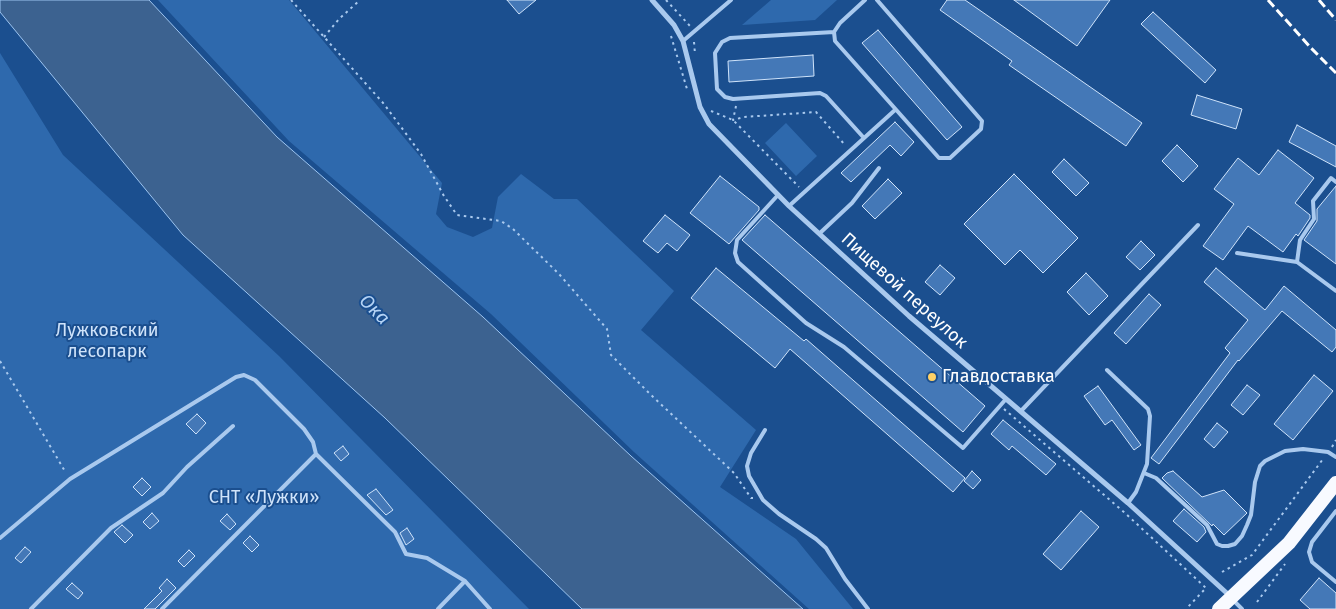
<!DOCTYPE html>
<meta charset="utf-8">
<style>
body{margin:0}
canvas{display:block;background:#1b4f8f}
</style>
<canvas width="1336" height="609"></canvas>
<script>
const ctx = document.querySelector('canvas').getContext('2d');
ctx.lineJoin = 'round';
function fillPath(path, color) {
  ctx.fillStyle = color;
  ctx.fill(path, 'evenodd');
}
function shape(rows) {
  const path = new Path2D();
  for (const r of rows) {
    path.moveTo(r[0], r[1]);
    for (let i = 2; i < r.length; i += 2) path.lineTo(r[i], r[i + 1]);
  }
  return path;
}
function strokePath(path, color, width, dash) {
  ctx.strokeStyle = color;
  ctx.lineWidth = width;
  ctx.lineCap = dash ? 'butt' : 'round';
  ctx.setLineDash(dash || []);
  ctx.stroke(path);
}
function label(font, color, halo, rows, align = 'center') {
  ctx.font = font + ' "Fira Sans",sans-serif';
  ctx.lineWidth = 4;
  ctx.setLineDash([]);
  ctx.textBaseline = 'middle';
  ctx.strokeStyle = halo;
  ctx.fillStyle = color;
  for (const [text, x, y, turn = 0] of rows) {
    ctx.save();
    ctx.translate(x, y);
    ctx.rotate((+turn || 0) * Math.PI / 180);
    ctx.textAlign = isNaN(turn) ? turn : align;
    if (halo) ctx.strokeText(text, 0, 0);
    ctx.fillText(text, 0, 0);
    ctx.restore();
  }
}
fillPath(shape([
 [158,0,289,0,442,183,436,214,447,227,473,237,492,228,498,197,521,174,554,199,577,199,674,291,641,330,756,430,720,487,796,539,853,609,809,609,634,452,491,314,289,141],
 [771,0,837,0,815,20,742,25],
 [0,53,63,155,279,356,529,609,0,609],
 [786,123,817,156,796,176,765,143]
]), '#2e69ad');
const water = shape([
 [0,0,149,0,277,137,483,317,631,456,803,609,582,609,385,418,183,235,0,12,0,0]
]);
fillPath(water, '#3c6290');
strokePath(water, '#9cc4f0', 1);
const building = shape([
 [507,0,536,0,519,14,507,0],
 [947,0,965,0,1142,123,1126,146,1009,65,1012,61,940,10,947,0],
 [1014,0,1110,0,1077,46,1014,0],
 [1153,12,1216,70,1205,83,1141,24,1153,12],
 [878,30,962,127,947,140,862,43,878,30],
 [813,55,814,76,729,82,728,61,813,55],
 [1197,95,1242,109,1236,129,1191,115,1197,95],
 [895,122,914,142,901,156,890,145,851,182,841,173,895,122],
 [1297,125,1336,146,1336,167,1289,142,1297,125],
 [1177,145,1198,166,1183,182,1162,161,1177,145],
 [1278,150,1314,178,1295,203,1310,215,1310,218,1298,236,1296,234,1283,252,1248,226,1223,260,1203,246,1234,204,1214,189,1238,158,1259,175,1278,150],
 [1064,159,1089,183,1076,196,1052,172,1064,159],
 [1014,174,1078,238,1043,273,1020,250,1005,265,964,224,1014,174],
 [720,176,759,207,759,210,729,244,690,213,720,176],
 [888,179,902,193,875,219,862,206,888,179],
 [1336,186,1336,264,1304,240,1317,221,1317,209,1336,186],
 [665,215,690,235,677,251,667,243,658,253,643,241,665,215],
 [765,215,985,406,963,432,742,240,765,215],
 [1141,241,1155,255,1140,270,1126,257,1141,241],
 [940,265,955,278,940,295,925,282,940,265],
 [716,268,804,341,806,339,965,478,953,492,790,349,775,368,691,298,716,268],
 [1216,268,1265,310,1284,286,1336,330,1336,347,1332,352,1282,311,1239,361,1238,360,1159,464,1151,458,1230,353,1225,348,1248,320,1204,282,1216,268],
 [1086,273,1108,296,1089,315,1067,292,1086,273],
 [1149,294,1161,305,1126,344,1114,333,1149,294],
 [1314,375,1333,391,1293,440,1274,424,1314,375],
 [1247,385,1260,395,1243,415,1231,405,1247,385],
 [1098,386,1141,445,1134,450,1112,420,1105,425,1084,396,1098,386],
 [197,414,206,423,196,434,186,424,197,414],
 [1003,420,1056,464,1046,475,1012,446,1009,450,991,434,1003,420],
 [1217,423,1228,432,1214,448,1204,439,1217,423],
 [343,446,349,454,341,461,334,453,343,446],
 [972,471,981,480,973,489,964,481,972,471],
 [1173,471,1202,497,1224,490,1247,513,1224,535,1213,524,1212,526,1162,478,1167,473,1173,471],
 [142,478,151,487,142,496,133,487,142,478],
 [376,489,393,510,386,515,367,495,376,489],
 [1184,509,1204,527,1206,532,1197,542,1173,521,1184,509],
 [1081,511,1099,527,1061,570,1043,554,1081,511],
 [152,513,159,521,150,529,143,522,152,513],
 [227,514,236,524,230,530,220,521,227,514],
 [122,525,133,535,125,543,114,532,122,525],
 [407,528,414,539,406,545,400,533,407,528],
 [250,536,259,545,252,552,243,543,250,536],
 [25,547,31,552,21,563,15,558,25,547],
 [189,550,195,556,184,567,178,561,189,550],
 [1319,578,1336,593,1336,609,1310,609,1300,600,1319,578],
 [167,579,176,588,155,609,144,609,162,591,159,588,167,579],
 [72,583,83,593,78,599,66,589,72,583]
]);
fillPath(building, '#4478b7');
strokePath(building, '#cfe3fa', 1);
strokePath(shape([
 [291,0,384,104,421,154,444,196,457,215,501,221,513,229,559,274,607,329,611,355,650,394,734,473,751,498,753,498],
 [666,0,690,26],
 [671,36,687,89],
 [324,37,339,19,360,0],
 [694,42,695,54],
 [736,106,733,120,744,117,816,112,845,145],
 [711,111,733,120,799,187],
 [0,361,66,473],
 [1004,409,1125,513,1206,588,1186,609],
 [1332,447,1336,440],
 [1222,572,1252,555,1323,459],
 [1257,602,1285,564]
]), '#a9c9ee', 2, [2.5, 4]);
strokePath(shape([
 [865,0,840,23,834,32,835,41,939,158,950,158,981,129,982,121,877,0],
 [834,32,730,38,722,42,715,53,717,89,725,97,733,99,820,93,826,96,864,138],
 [683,41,731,0],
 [1336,182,1331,178,1313,201,1314,219,1300,240,1297,262,1336,291],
 [778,195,737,240,735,253,738,262,806,323,844,347,963,448,1006,399],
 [789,206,895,110],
 [820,233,852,203,879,168],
 [1237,253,1297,262],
 [1107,370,1148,409,1150,416,1147,464,1136,492,1128,503],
 [1021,411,1198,225],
 [765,430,751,453,747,466,749,476,763,500,779,514,816,539,826,548,845,579,868,609],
 [1144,473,1156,478,1207,525,1217,544,1222,546,1228,546,1235,544,1242,536,1247,525,1251,515,1255,482,1260,466,1265,461,1285,451,1303,449,1328,452,1336,457],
 [1336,511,1312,542,1309,552,1312,562,1336,582],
 [0,538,70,479,236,377,244,375,255,380,304,429,313,442,316,454],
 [1233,600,1242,609],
 [31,609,111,528,163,493,187,467,233,426],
 [162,609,316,454,395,532,406,554,427,558,465,581,490,609],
 [438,609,465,581]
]), '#a9c9ee', 4);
strokePath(shape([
 [652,0,674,25,683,41,700,107,709,124,789,206,909,316,1128,503,1231,597]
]), '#a9c9ee', 5);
strokePath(shape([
 [1219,609,1289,543,1336,483]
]), '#f8faff', 14);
strokePath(shape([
 [1268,0,1311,48,1336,73],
 [1319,0,1336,20]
]), '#fff', 3, [9, 4]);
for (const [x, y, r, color] of [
 [932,377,5,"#ffd166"]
]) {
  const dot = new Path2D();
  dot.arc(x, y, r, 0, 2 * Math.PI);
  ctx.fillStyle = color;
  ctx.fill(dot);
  strokePath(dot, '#1b4f8f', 2);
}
label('18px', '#fff', '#1b4f8f', [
 ["Пищевой переулок",904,291,42]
]);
label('18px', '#cfe3fa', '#1b4f8f', [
 ["Лужковский",107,331],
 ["лесопарк",107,352],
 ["СНТ «Лужки»",264,498]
]);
label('18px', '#fff', '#1b4f8f', [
 ["Главдоставка",942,377]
], 'left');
label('italic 19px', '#b5d3f5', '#1b4f8f', [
 ["Ока",374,310,45]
]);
</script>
